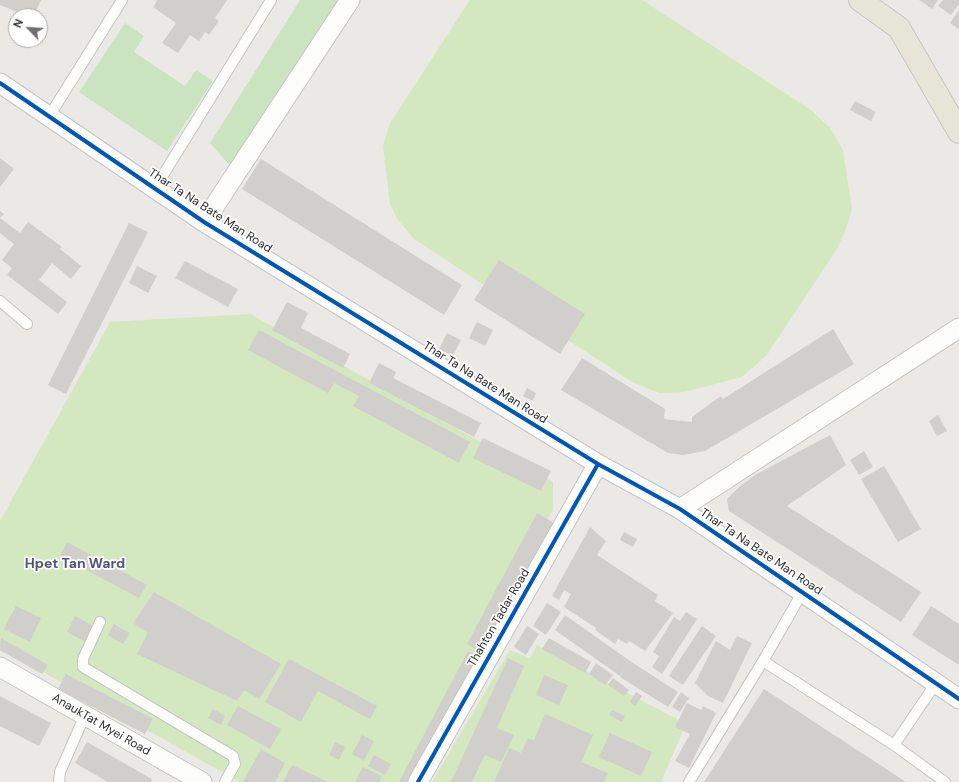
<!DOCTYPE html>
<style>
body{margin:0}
#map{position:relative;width:959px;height:782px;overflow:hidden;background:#ebe9e5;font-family:"DM Sans",sans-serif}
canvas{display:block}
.north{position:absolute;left:8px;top:8px;width:40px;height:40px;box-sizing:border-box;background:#fff;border:1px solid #ababab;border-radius:50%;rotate:295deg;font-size:11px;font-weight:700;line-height:16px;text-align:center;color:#2e2e2e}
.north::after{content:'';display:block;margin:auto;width:14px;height:18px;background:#706f6e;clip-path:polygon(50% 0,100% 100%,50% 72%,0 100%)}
</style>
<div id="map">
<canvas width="959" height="782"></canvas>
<div class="north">N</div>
</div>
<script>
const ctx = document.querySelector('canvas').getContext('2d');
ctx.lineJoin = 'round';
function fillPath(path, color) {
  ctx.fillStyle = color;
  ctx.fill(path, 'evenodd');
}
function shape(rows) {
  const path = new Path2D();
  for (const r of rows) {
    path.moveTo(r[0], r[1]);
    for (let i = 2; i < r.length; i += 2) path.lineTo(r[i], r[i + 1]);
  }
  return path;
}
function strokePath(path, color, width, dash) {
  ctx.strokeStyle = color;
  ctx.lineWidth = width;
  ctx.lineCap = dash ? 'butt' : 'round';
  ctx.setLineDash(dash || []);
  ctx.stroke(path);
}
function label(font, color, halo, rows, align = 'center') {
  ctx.font = font + ' "DM Sans",sans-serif';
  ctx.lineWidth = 3.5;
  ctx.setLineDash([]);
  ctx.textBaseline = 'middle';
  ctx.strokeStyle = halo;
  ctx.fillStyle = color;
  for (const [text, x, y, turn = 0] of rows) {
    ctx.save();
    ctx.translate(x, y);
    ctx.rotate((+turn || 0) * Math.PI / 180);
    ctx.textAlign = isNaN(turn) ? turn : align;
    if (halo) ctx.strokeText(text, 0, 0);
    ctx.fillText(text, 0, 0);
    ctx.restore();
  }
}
fillPath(shape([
 [300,0,341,0,231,167,210,143],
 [125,23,144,36,134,52,185,86,196,70,213,81,167,151,79,92]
]), '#cbe4c0');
fillPath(shape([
 [470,0,642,0,811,110,831,129,843,150,852,209,846,229,837,249,767,355,742,377,684,392,659,393,632,382,414,239,398,220,390,204,383,146,390,123],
 [250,314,553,482,553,509,403,782,240,782,0,648,0,521,110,322],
 [537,645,686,724,661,782,432,782,510,650,530,658]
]), '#d3e8be');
fillPath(shape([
 [0,0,41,0,34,16,27,16,0,5],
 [156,0,227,0,215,18,219,21,209,35,205,32,199,41,190,35,178,53,162,43,176,23,153,7,157,1],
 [919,0,938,0,932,9],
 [943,0,959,0,959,4,951,15,938,6],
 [959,10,959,29,950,23],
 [855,101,876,112,871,121,850,110],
 [0,158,14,169,0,187],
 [261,159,462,285,444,315,242,189],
 [0,211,4,214,0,218,20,233,28,222,62,247,60,249,81,266,71,279,52,263,39,280,67,302,58,314,7,275,12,268,2,260,14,244,0,233],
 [129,223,148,232,66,394,48,385],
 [499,260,585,314,560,354,474,300],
 [185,261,238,289,228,307,175,278],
 [137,266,157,276,148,293,129,283],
 [287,302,308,313,301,328,350,354,343,368,272,330],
 [477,322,493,330,485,346,469,338],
 [833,329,854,364,705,451,683,455,668,453,561,390,582,358,665,409,664,419,692,422,692,417,721,396,723,399],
 [259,330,470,442,459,463,353,406,359,396,334,383,328,393,248,350],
 [447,333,461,340,453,356,439,349],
 [379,363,396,372,393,378,481,423,474,437,369,383],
 [527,388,536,393,533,401,523,396],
 [938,415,947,431,937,436,929,421],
 [830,435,846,465,787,506,921,592,901,622,729,511,727,499,739,487,755,475],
 [483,438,551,471,541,491,473,458],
 [864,451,873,467,859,475,850,460],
 [884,466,921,529,898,542,861,479],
 [537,513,556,524,485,654,467,644],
 [590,527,606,541,597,555,658,595,655,601,673,613,645,651,629,641,627,644,618,639,615,644,595,630,596,628,564,607,571,594,564,590,559,600,552,596],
 [624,532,637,539,633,547,620,540],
 [67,542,147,585,139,598,60,556],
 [154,592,281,664,259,699,244,690,237,701,137,654,148,633,133,623],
 [547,603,561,612,546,635,533,626],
 [16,606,41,618,30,642,4,629],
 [931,606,959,624,959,665,912,635],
 [686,612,697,619,662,674,652,667,659,656,653,652,674,617,680,621],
 [565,615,630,661,678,692,668,707,620,677,626,668,620,676,555,630],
 [75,616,95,627,86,642,67,632],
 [114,624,129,633,123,644,108,635],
 [527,626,539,634,526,655,514,647],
 [702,626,716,636,683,685,669,676],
 [737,636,752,643,723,703,708,696,695,683,716,641,730,650],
 [1,638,48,665,42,674,0,650],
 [549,638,591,662,585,673,542,649],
 [468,651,480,657,414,782,399,782],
 [508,658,524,666,497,728,514,735,501,762,485,755,472,782,451,782],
 [289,659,377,706,370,719,318,691,301,722,265,702],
 [596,663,613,675,605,685,589,674],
 [66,674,153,719,145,734,58,689],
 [544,675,568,685,559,705,536,695],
 [613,678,629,690,624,696,608,685],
 [764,689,906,782,704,782],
 [636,692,642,696,635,706,630,702],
 [681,692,689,698,680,712,672,707],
 [0,696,51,723,39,746,0,726],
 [687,703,701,710,703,706,716,713,689,768,675,761,690,734,675,727],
 [238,706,281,729,270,749,227,725],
 [213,709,225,716,221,725,208,718],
 [612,710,625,716,622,722,609,715],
 [545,714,593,735,581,762,608,773,604,782,494,782,509,748,521,753,528,738,534,740],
 [610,733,652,752,641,776,599,757],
 [362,735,374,741,364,761,352,754],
 [87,742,152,779,151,782,108,782,75,763],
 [335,742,345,747,339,760,329,755],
 [261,749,285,763,275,782,243,782],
 [374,755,391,764,385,775,368,766],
 [292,765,328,782,283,782],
 [363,767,382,776,379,782,355,782]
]), '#d0cfcb');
const service = shape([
 [50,115,122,0],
 [155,188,271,0],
 [0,301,27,324],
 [100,622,83,659,83,667,233,756,235,764,225,782],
 [763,661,894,745,945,782],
 [894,745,936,683],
 [59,782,60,772,85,715],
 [689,782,763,661,802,593]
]);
const minor = shape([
 [0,83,204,222,598,464,680,509,959,699],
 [204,222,350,0],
 [680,509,959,328],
 [0,667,202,782],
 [418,782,598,464]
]);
const primary = shape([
 [860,0,899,28,959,132]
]);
strokePath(service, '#c6c5c4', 12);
strokePath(minor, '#c6c5c4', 21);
strokePath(primary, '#c6c5c4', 24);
strokePath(service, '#fcfcfb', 10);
strokePath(minor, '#fcfcfb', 19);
strokePath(primary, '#e7e5d7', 22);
strokePath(shape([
 [0,83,204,222,598,464,680,509,959,699],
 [418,782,598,464]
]), '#0057b8', 4);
label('12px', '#2e2e2e', '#fff', [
 ["Thar Ta Na Bate Man Road",210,211,33],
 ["Thar Ta Na Bate Man Road",485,383,32],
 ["Thar Ta Na Bate Man Road",761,552,34],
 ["Thahton Tadar Road",499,618,-60],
 ["AnaukTat Myei Road",101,725,30]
]);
label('bold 14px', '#50537c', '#fff', [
 ["Hpet Tan Ward",75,564]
]);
</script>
